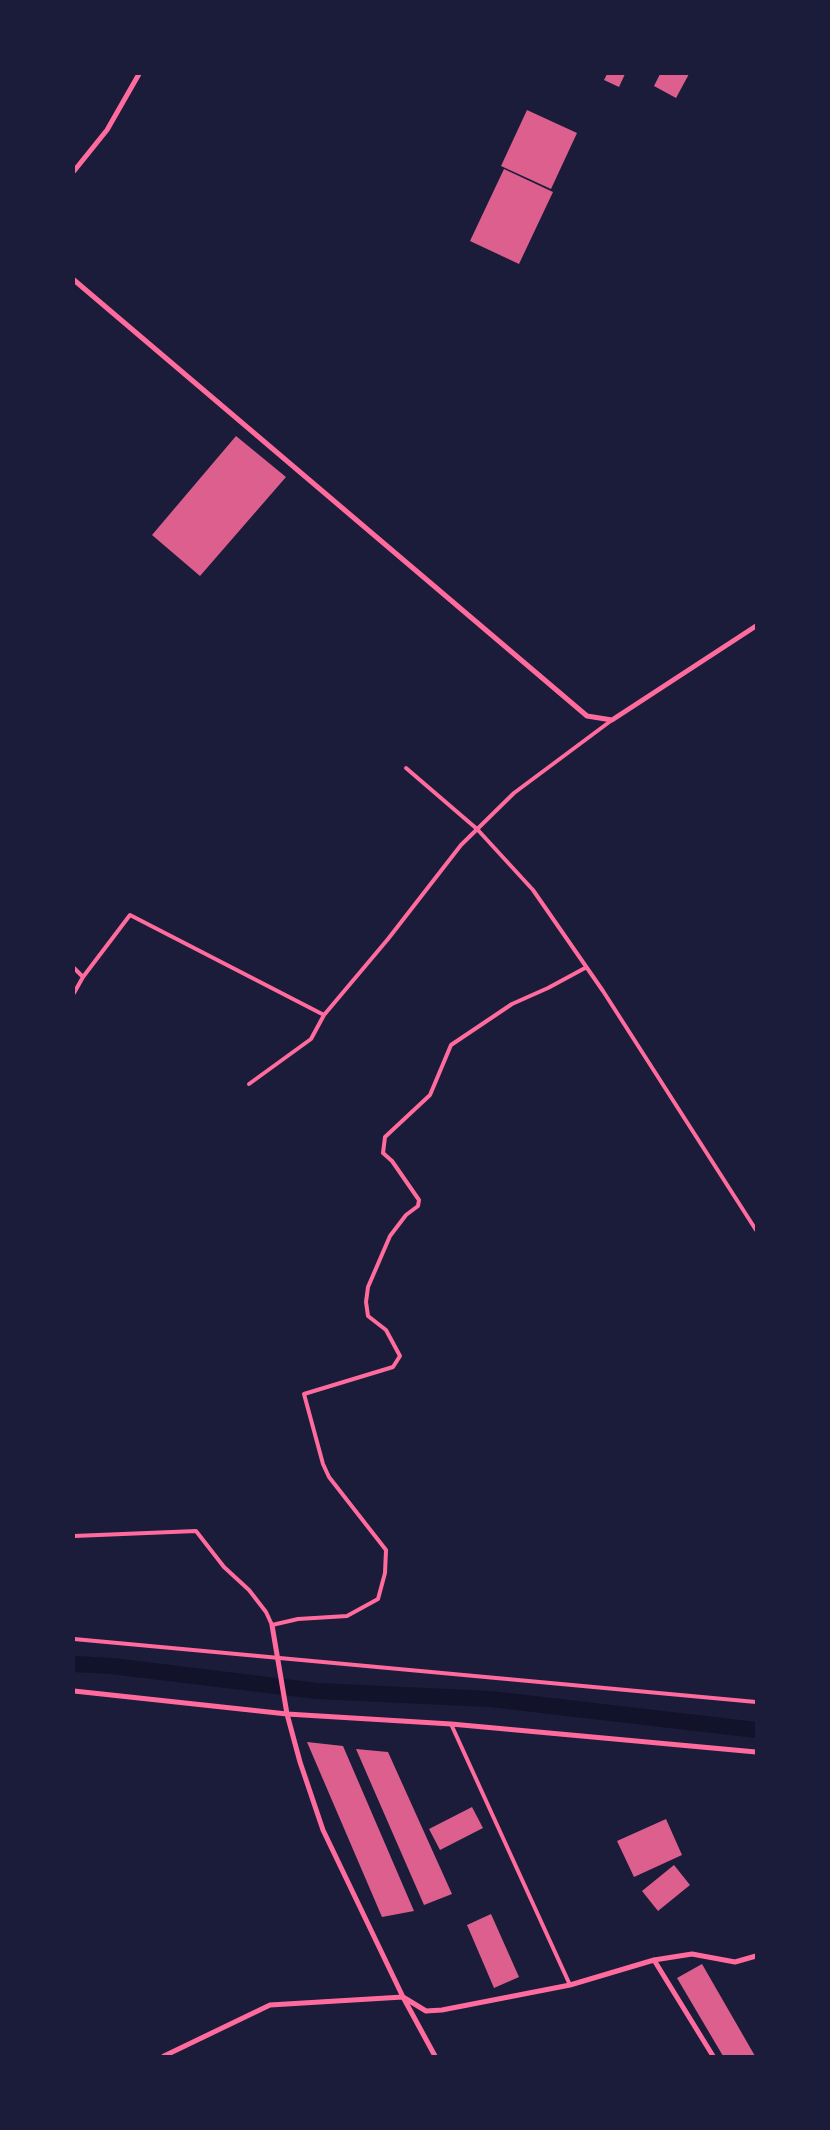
<!DOCTYPE html>
<style>
body{margin:0}
#map{position:relative;width:830px;height:2130px;overflow:hidden;background:#1b1b3a;font-family:"Titillium Web",sans-serif}
canvas{display:block}
.frame{position:absolute;inset:0;border:75px solid #1b1b3a;pointer-events:none}
</style>
<div id="map">
<canvas width="830" height="2130"></canvas>
<div class="frame"></div>
</div>
<script>
const ctx = document.querySelector('canvas').getContext('2d');
ctx.lineJoin = 'round';
function shape(rows) {
  const path = new Path2D();
  for (const r of rows) {
    path.moveTo(r[0], r[1]);
    for (let i = 2; i < r.length; i += 2) path.lineTo(r[i], r[i + 1]);
  }
  return path;
}
function strokePath(path, color, width, dash) {
  ctx.strokeStyle = color;
  ctx.lineWidth = width;
  ctx.lineCap = dash ? 'butt' : 'round';
  ctx.setLineDash(dash || []);
  ctx.stroke(path);
}
function fillPath(path, color) {
  ctx.fillStyle = color;
  ctx.fill(path, 'evenodd');
}
strokePath(shape([
 [74,1664,112,1666,317,1691,491,1699,756,1730]
]), '#12122b', 16);
fillPath(shape([
 [607,74,625,74,619,87,604,80],
 [660,74,689,74,676,98,654,86],
 [527,110,577,133,551,189,501,166],
 [504,169,553,192,519,264,470,241],
 [236,436,286,477,200,576,152,535],
 [307,1742,343,1746,414,1911,382,1917],
 [356,1749,388,1752,452,1894,424,1905],
 [472,1807,483,1828,440,1850,429,1829],
 [666,1819,682,1855,634,1877,617,1841],
 [674,1865,690,1885,658,1911,642,1891],
 [491,1914,519,1977,494,1988,467,1925],
 [702,1964,755,2056,723,2056,677,1978]
]), '#dd5f8e');
strokePath(shape([
 [406,768,477,829,533,890,603,991,756,1230],
 [74,968,83,977,130,915,324,1015],
 [74,993,83,977],
 [249,1084,311,1039,324,1015,388,939,461,845,514,793,612,720],
 [74,1536,196,1531,224,1567,249,1590,266,1612,272,1625,298,1619,347,1616,378,1599,385,1573,386,1550,329,1477,323,1464,304,1394,393,1367,400,1356,386,1330,368,1316,366,1302,368,1287,390,1236,406,1215,418,1206,419,1200,392,1161,383,1153,385,1137,430,1095,451,1045,512,1004,548,988,585,968],
 [74,1639,756,1702],
 [451,1724,570,1985]
]), '#ff6b9d', 4);
strokePath(shape([
 [74,171,107,130,139,74],
 [74,280,587,716,612,720,756,626],
 [272,1625,287,1714,300,1762,323,1830,403,1997,435,2056],
 [74,1691,287,1714,451,1724,756,1752],
 [654,1960,713,2056],
 [164,2056,270,2005,403,1997,426,2011,442,2010,570,1985,654,1960,692,1954,735,1962,756,1956]
]), '#ff6b9d', 5);
</script>
